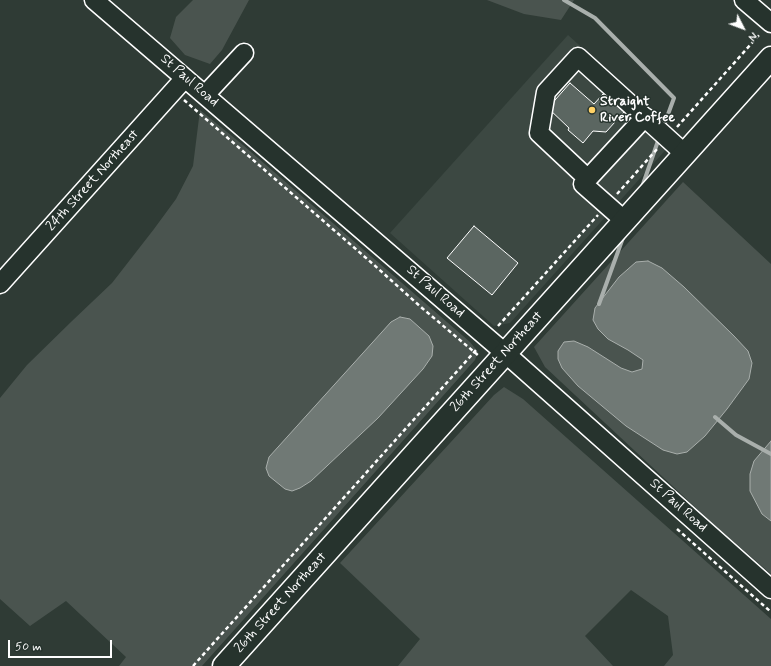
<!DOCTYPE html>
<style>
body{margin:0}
#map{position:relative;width:771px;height:666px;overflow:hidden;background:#2f3b35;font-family:Mynerve,sans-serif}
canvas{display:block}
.north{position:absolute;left:723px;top:8px;width:40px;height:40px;-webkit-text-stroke:3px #26332d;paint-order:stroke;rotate:132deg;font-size:11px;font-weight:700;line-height:16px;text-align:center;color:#fff}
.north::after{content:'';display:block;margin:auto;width:14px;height:18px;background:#fff;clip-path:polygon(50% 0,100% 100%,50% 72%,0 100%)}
.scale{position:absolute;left:8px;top:640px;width:104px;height:18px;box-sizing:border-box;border:2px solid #fff;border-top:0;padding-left:5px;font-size:12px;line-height:14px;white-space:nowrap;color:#fff;-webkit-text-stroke:3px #26332d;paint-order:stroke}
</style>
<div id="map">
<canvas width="771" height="666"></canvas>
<div class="north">N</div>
<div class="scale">50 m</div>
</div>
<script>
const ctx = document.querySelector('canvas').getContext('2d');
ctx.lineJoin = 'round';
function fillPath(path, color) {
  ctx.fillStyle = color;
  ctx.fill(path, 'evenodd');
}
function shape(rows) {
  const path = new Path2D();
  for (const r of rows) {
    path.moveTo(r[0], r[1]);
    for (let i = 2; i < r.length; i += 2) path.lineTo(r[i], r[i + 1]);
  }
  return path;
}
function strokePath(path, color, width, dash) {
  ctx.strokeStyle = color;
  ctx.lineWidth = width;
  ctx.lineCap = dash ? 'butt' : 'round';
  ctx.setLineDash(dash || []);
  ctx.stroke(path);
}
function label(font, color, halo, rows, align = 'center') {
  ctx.font = font + ' Mynerve,sans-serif';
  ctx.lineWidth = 3;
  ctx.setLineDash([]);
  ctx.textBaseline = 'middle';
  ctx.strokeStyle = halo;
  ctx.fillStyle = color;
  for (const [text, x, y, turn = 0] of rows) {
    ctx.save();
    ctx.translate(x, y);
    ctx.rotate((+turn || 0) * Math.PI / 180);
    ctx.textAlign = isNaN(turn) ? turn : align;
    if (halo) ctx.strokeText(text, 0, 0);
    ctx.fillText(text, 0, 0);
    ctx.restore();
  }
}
fillPath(shape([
 [568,35,679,135,510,323,494,326,390,233]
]), '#3c4842');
fillPath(shape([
 [193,0,249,0,222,50,210,64,185,55,170,38,176,17],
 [487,0,574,0,561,20,524,14],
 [200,110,243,145,470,342,478,352,475,360,202,666,119,666,126,657,66,601,30,626,0,599,0,398,27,365,72,321,112,283,154,229,176,199,193,166],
 [683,182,771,264,771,574,710,521,545,367,534,347],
 [504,387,523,399,771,619,771,666,664,666,673,655,668,616,631,590,585,636,613,666,398,666,420,639,340,563,494,395]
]), '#4a544f');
const water = shape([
 [648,261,662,268,684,287,734,336,748,351,752,363,749,379,727,409,705,436,687,452,677,454,663,450,626,426,578,386,562,368,558,359,558,351,564,342,574,341,588,347,621,368,632,372,642,369,643,360,628,350,608,339,598,329,593,320,595,308,619,277,636,262,648,261],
 [400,317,410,319,429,336,433,346,432,356,423,369,378,418,311,481,300,488,292,491,285,489,269,476,266,468,269,457,391,322,400,317],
 [771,441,771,521,762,514,750,491,750,474,754,461,771,441]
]);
fillPath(water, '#707975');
strokePath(water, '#a9afac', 1);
strokePath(shape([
 [564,0,595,18,674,98,663,128],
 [641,190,659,138],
 [599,304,624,235],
 [715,417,736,435,771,454]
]), '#a9afac', 4);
const building = shape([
 [570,83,594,104,603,94,624,112,606,132,593,131,583,143,568,130,569,128,548,108,570,83],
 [474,226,518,263,492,295,447,258,474,226]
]);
fillPath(building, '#5b6661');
strokePath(building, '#fff', 1);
const minor = shape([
 [94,0,505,353,771,589],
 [744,0,771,23],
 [205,95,244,53],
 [588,179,539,133,546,92,578,57,685,154],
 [625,221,583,184,645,117],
 [0,284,185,78]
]);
const major = shape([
 [224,666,771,58]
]);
strokePath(minor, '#fff', 21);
strokePath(major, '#fff', 25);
strokePath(shape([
 [184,100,373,264,422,308,479,356],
 [677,127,760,34],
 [617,194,658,148],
 [498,326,598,215],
 [677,529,771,612],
 [193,666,477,349]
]), '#fff', 2.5, [4, 3]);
strokePath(minor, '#26332d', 18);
strokePath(major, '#26332d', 22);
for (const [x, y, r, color] of [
 [592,110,4,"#ffd166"]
]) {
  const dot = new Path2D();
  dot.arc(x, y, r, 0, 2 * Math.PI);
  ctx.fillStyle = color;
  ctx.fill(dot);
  strokePath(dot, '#26332d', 1.5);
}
label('14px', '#fff', '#26332d', [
 ["St Paul Road",189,81,41],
 ["24th Street Northeast",93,181,-48],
 ["St Paul Road",435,292,41],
 ["26th Street Northeast",497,362,-48],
 ["St Paul Road",678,506,42],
 ["26th Street Northeast",281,603,-48]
]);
label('bold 14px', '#fff', '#26332d', [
 ["Straight",600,102],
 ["River Coffee",600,118]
], 'left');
</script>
